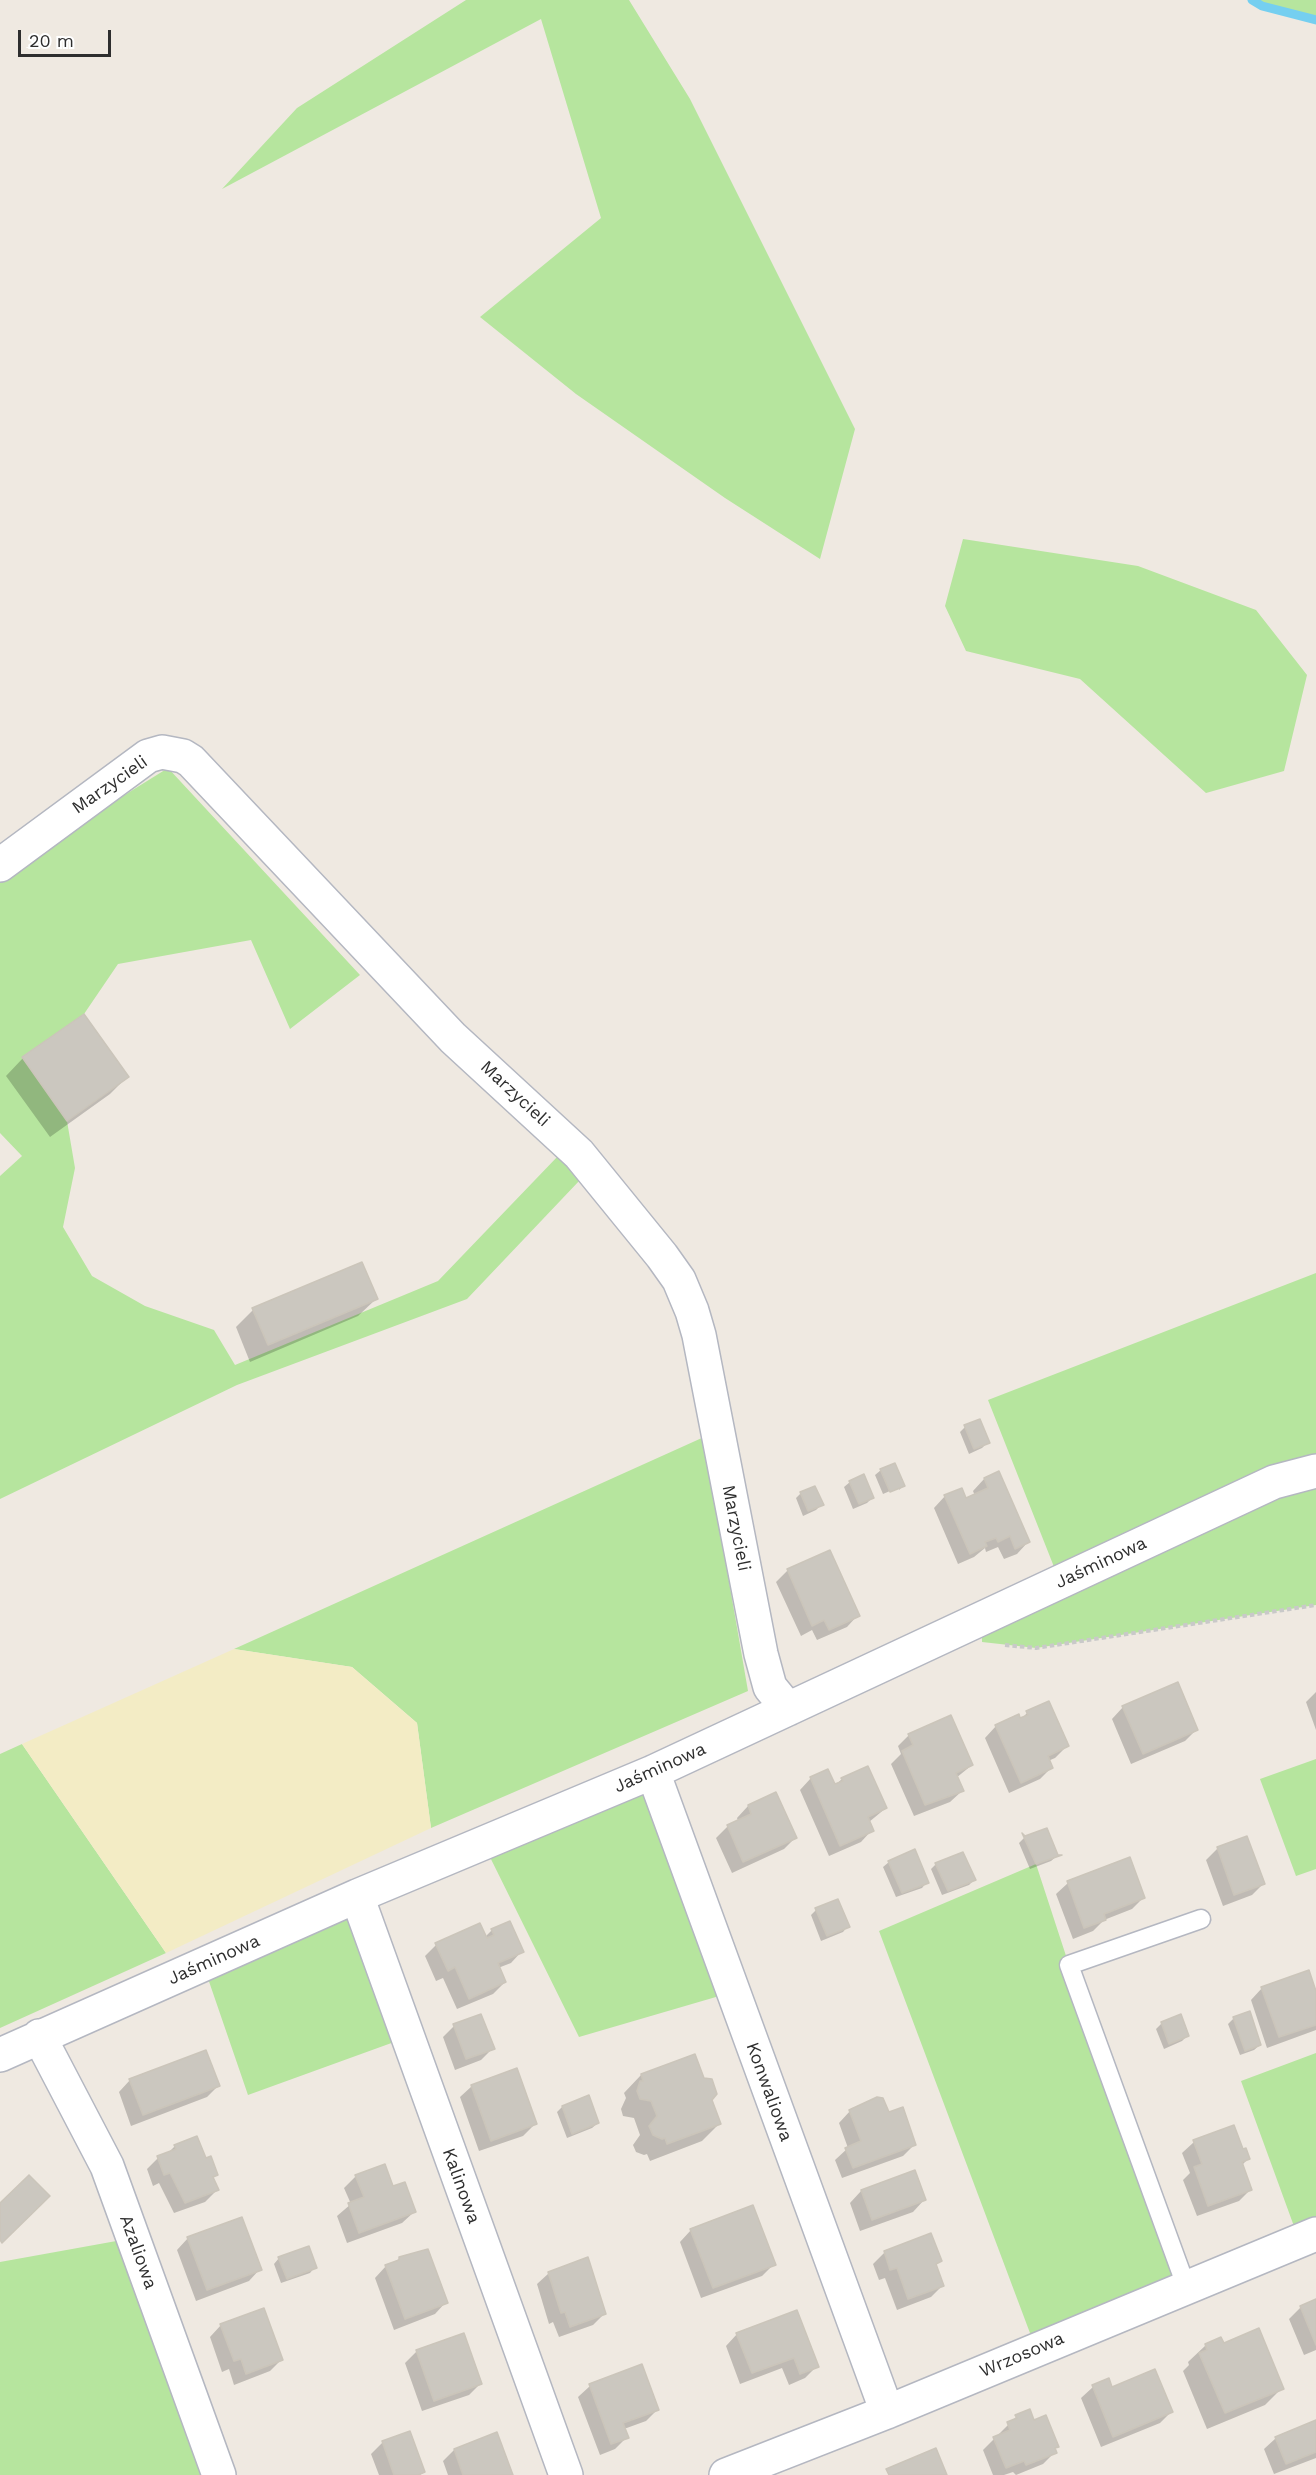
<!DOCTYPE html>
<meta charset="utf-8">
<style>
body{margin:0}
#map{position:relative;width:1316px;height:2475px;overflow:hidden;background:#efe9e1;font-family:"Work Sans",sans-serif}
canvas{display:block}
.scale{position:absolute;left:18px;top:30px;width:93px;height:27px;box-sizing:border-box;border:3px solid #2e2e2e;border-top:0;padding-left:8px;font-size:18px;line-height:21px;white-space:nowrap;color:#2e2e2e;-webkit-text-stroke:4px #fff;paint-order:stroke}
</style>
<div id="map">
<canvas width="1316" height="2475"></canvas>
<div class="scale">20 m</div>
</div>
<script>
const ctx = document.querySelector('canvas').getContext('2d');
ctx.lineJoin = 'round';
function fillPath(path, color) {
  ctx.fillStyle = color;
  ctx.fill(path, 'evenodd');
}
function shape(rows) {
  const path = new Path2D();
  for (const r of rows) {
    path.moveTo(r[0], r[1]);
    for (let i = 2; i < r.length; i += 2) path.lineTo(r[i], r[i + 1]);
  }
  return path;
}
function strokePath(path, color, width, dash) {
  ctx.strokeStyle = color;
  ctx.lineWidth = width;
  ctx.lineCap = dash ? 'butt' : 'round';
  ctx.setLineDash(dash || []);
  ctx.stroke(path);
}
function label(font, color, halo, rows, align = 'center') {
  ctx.font = font + ' "Work Sans",sans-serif';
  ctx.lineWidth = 4.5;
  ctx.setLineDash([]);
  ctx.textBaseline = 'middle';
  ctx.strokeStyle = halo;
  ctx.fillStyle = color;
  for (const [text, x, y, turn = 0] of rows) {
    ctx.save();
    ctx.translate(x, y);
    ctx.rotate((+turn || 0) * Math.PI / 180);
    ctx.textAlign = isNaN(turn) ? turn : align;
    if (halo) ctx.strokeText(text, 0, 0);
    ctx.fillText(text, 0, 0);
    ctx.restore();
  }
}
fillPath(shape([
 [466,0,629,0,690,99,855,429,820,559,725,498,576,394,480,317,601,218,541,19,222,189,297,108],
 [1252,0,1316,0,1316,20,1262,6],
 [963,539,1138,566,1256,610,1307,675,1284,771,1206,793,1080,679,966,651,945,606],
 [168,768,360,975,290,1029,251,940,118,964,84,1014,23,1057,67,1121,75,1168,63,1227,92,1276,145,1306,214,1330,235,1365,438,1281,558,1156,580,1180,467,1299,237,1385,0,1499,0,1176,22,1156,0,1133,0,883,115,801],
 [1316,1273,1316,1605,1036,1648,982,1642,982,1619,1060,1582,988,1400],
 [704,1437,748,1691,431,1828,417,1723,352,1667,234,1649],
 [22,1744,166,1953,0,2028,0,1754],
 [1316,1759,1316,1869,1296,1876,1260,1779],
 [653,1772,733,1992,579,2037,483,1843],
 [1036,1864,1069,1965,1186,2286,1036,2349,879,1931],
 [357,1896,408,2037,248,2095,203,1964],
 [1316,2053,1316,2234,1299,2240,1241,2081],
 [133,2238,219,2475,0,2475,0,2262]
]), '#b6e59e');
fillPath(shape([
 [234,1649,352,1667,417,1723,431,1828,166,1953,22,1744]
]), '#f3ecc5');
fillPath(shape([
 [23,1058,127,1077,110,1094,50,1137,6,1076],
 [376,1299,358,1316,250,1362,236,1327,253,1310],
 [965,1427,988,1442,982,1448,969,1454,960,1432],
 [881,1470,903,1486,899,1490,899,1487,883,1494,875,1475],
 [998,1473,1028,1542,1017,1554,1004,1559,998,1547,986,1552,985,1548,974,1557,958,1564,934,1508,945,1496,965,1500,975,1496,973,1491,984,1479],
 [850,1482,873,1497,867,1503,853,1509,844,1487],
 [801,1493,822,1504,816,1510,803,1516,796,1498],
 [829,1552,858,1615,847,1627,817,1640,812,1630,801,1636,776,1582,788,1570],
 [1316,1692,1316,1730,1306,1702],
 [1123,1707,1197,1729,1185,1741,1131,1764,1112,1719],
 [1027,1713,1067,1746,1055,1758,1048,1761,1052,1767,1040,1779,1009,1793,985,1738,996,1726,1020,1720],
 [909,1735,972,1765,956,1778,962,1791,950,1802,914,1816,891,1764,901,1754,898,1746],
 [868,1768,886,1808,869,1822,872,1830,861,1842,829,1856,800,1790,811,1778,834,1786,842,1779],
 [776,1794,795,1838,784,1849,732,1873,716,1838,728,1826,738,1821,737,1818,748,1806],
 [1024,1838,1057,1856,1051,1861,1030,1869,1019,1843],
 [1246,1838,1263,1884,1252,1895,1223,1906,1206,1860,1217,1849],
 [889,1862,927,1882,922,1888,896,1897,883,1867],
 [936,1864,974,1880,969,1885,942,1895,931,1869],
 [1068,1883,1143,1898,1132,1909,1104,1920,1093,1931,1073,1939,1056,1894],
 [816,1910,848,1926,843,1932,821,1941,811,1915],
 [492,1930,522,1951,511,1963,498,1968,505,1982,493,1994,457,2009,443,1978,436,1981,425,1956,436,1945,485,1937],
 [1262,1988,1316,1995,1316,2030,1267,2048,1251,2000],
 [1180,2016,1188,2035,1182,2041,1164,2049,1156,2029,1161,2024],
 [1234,2018,1260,2045,1254,2050,1240,2055,1228,2024],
 [454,2026,493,2048,481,2060,455,2070,443,2037],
 [694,2056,719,2124,702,2141,650,2161,647,2154,644,2155,636,2152,633,2145,640,2135,634,2118,623,2116,621,2109,626,2098,624,2093,641,2075],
 [130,2080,218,2086,207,2097,131,2126,119,2092],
 [472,2086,535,2124,523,2136,479,2151,460,2097],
 [562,2107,598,2123,592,2128,567,2138,557,2112],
 [850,2111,888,2114,915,2144,903,2156,842,2178,835,2160,848,2148,839,2123],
 [1194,2142,1248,2159,1242,2165,1251,2189,1239,2201,1197,2216,1183,2180,1190,2173,1182,2153],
 [175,2146,205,2160,216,2174,212,2179,217,2190,205,2202,174,2213,159,2183,153,2186,147,2169,158,2158,167,2154],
 [356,2176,392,2188,414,2212,402,2223,347,2243,337,2216,351,2204,344,2188],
 [861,2191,924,2200,913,2212,860,2231,850,2203],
 [691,2230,774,2264,762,2276,701,2298,680,2242],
 [188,2238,260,2269,249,2281,196,2301,177,2250],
 [885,2252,940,2261,935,2266,943,2285,931,2297,897,2310,885,2278,879,2280,873,2264],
 [279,2258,315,2267,310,2273,281,2283,274,2264],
 [399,2259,446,2302,435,2314,394,2330,375,2278,386,2266],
 [549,2273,605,2313,593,2325,559,2337,553,2322,549,2324,537,2284],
 [1316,2301,1316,2350,1304,2355,1289,2319,1301,2307],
 [221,2325,281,2360,270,2371,234,2385,229,2369,222,2372,210,2337],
 [737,2334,817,2366,805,2378,789,2385,782,2368,740,2384,726,2346],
 [1206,2345,1282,2388,1265,2405,1207,2429,1183,2371,1189,2365,1188,2362],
 [417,2351,480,2384,469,2395,422,2411,405,2363],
 [1108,2380,1111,2389,1171,2412,1160,2423,1101,2447,1081,2398,1093,2387],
 [590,2386,657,2410,646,2421,624,2429,627,2437,615,2449,600,2455,578,2397],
 [1016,2417,1033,2422,1057,2446,1054,2450,1055,2452,1043,2464,1016,2475,1013,2472,1004,2475,993,2475,983,2450],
 [1316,2421,1316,2458,1274,2474,1264,2449,1276,2438],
 [383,2442,424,2472,420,2475,379,2475,371,2454],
 [454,2450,511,2475,448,2475,443,2461]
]), '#0003');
strokePath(shape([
 [1252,0,1262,6,1316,20]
]), '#75cff0', 9);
const building = shape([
 [84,1014,129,1077,67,1121,22,1057,84,1014],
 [362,1262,378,1299,268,1345,252,1308,362,1262],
 [980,1419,990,1443,974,1449,964,1425,980,1419],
 [895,1463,905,1486,890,1492,880,1469,895,1463],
 [999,1471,1030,1542,1015,1549,1010,1536,998,1542,996,1538,985,1542,987,1546,970,1554,944,1495,962,1488,966,1498,988,1488,984,1478,999,1471],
 [864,1474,874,1498,859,1504,849,1481,864,1474],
 [815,1486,824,1505,808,1511,800,1492,815,1486],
 [830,1550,860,1616,829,1630,824,1620,812,1626,787,1569,830,1550],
 [1178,1682,1198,1730,1143,1754,1122,1706,1178,1682],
 [1049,1701,1069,1746,1048,1756,1053,1768,1021,1783,995,1725,1019,1714,1020,1718,1028,1715,1026,1711,1049,1701],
 [951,1715,973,1765,956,1773,964,1791,925,1805,902,1751,913,1745,908,1734,951,1715],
 [868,1766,887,1808,868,1817,874,1831,840,1846,810,1777,828,1769,835,1784,843,1781,841,1778,868,1766],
 [776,1792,797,1838,743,1862,727,1825,751,1814,748,1805,776,1792],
 [1047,1828,1058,1855,1062,1855,1036,1864,1022,1833,1025,1836,1047,1828],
 [1247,1836,1265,1884,1234,1895,1217,1847,1247,1836],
 [915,1849,929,1883,902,1893,888,1861,915,1849],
 [963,1852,976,1880,948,1891,935,1863,963,1852],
 [1130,1857,1145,1898,1104,1914,1106,1920,1084,1928,1067,1881,1130,1857],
 [838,1899,850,1927,827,1936,815,1908,838,1899],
 [510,1921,524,1952,498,1963,506,1982,469,1999,455,1967,448,1971,435,1943,480,1923,487,1938,494,1935,491,1929,510,1921],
 [1309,1970,1316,1991,1316,2025,1279,2037,1261,1987,1309,1970],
 [1250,2011,1261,2045,1245,2051,1233,2017,1250,2011],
 [481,2014,495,2049,466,2059,453,2024,481,2014],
 [1181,2014,1189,2036,1169,2044,1161,2022,1181,2014],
 [206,2050,220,2086,143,2115,129,2079,206,2050],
 [695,2054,704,2078,712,2079,717,2094,712,2100,721,2124,667,2144,665,2138,662,2139,653,2135,649,2126,657,2116,651,2101,640,2099,637,2091,640,2081,643,2081,641,2074,695,2054],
 [517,2068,537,2124,491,2141,471,2085,517,2068],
 [589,2095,599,2123,572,2134,562,2106,589,2095],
 [877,2097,883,2098,889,2112,903,2107,916,2145,853,2168,845,2148,861,2141,849,2110,877,2097],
 [1234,2125,1243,2149,1246,2148,1250,2159,1242,2162,1252,2190,1208,2206,1194,2167,1202,2164,1193,2140,1234,2125],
 [197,2136,206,2158,211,2156,218,2175,213,2177,219,2190,185,2203,170,2173,164,2175,157,2156,176,2149,174,2145,197,2136],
 [385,2164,393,2186,405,2182,416,2212,359,2233,348,2203,364,2197,355,2175,385,2164],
 [915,2170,926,2200,872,2220,861,2190,915,2170],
 [29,2175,50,2196,2,2243,0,2240,0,2203,29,2175],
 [753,2205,776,2265,713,2288,690,2229,753,2205],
 [242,2217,262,2270,207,2290,187,2237,242,2217],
 [931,2233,942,2261,936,2264,944,2286,908,2299,897,2268,890,2270,884,2251,931,2233],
 [309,2246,317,2268,287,2279,278,2257,309,2246],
 [428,2249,448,2303,405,2319,385,2265,399,2260,399,2257,428,2249],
 [588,2257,606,2314,570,2327,565,2312,561,2313,548,2272,588,2257],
 [1316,2299,1316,2345,1300,2306,1316,2299],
 [264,2308,283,2360,246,2374,241,2359,234,2361,220,2324,264,2308],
 [797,2310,819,2367,800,2374,794,2358,752,2373,736,2333,797,2310],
 [1259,2328,1284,2389,1225,2413,1199,2353,1207,2350,1205,2344,1221,2337,1224,2343,1259,2328],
 [464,2333,482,2384,434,2401,416,2350,464,2333],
 [642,2364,659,2410,623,2423,629,2438,611,2444,589,2384,642,2364],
 [1155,2369,1173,2412,1113,2437,1092,2385,1109,2378,1112,2387,1155,2369],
 [1030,2409,1034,2420,1046,2415,1059,2447,1055,2448,1057,2453,1026,2465,1024,2461,1006,2468,993,2437,1010,2430,1007,2422,1017,2418,1015,2415,1030,2409],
 [1316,2420,1316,2452,1286,2464,1275,2437,1316,2420],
 [410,2431,425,2472,418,2475,394,2475,382,2441,410,2431],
 [497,2432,513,2475,463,2475,454,2449,497,2432],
 [936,2448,947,2475,889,2475,886,2469,936,2448]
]);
fillPath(building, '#cbc7bf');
strokePath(building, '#cbc5ba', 1.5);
const service = shape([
 [1186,2286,1069,1965,1201,1919]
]);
const minor = shape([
 [0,865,148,756,162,752,183,756,191,761,453,1038,579,1154,662,1256,679,1280,692,1311,699,1335,761,1654,770,1687,788,1709],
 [653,1772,887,2412],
 [357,1896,566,2475],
 [39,2036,107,2166,219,2475],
 [0,2055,357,1896,653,1772,1274,1482,1316,1471],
 [726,2475,887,2412,1316,2234]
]);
strokePath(service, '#b4b7c1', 21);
strokePath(minor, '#b4b7c1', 36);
strokePath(shape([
 [1005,1645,1036,1648,1316,1605]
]), '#c9c9c9', 4, [4.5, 3]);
strokePath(service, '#fff', 18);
strokePath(minor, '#fff', 33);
label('18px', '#2e2e2e', '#fff', [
 ["Marzycieli",110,785,-35],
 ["Marzycieli",515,1094,43],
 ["Marzycieli",736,1528,79],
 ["Jaśminowa",1101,1563,-25],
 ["Jaśminowa",660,1768,-24],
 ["Jaśminowa",214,1960,-24],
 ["Konwaliowa",769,2092,70],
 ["Kalinowa",461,2186,70],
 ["Azaliowa",138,2252,70],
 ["Wrzosowa",1022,2355,-23]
]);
</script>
